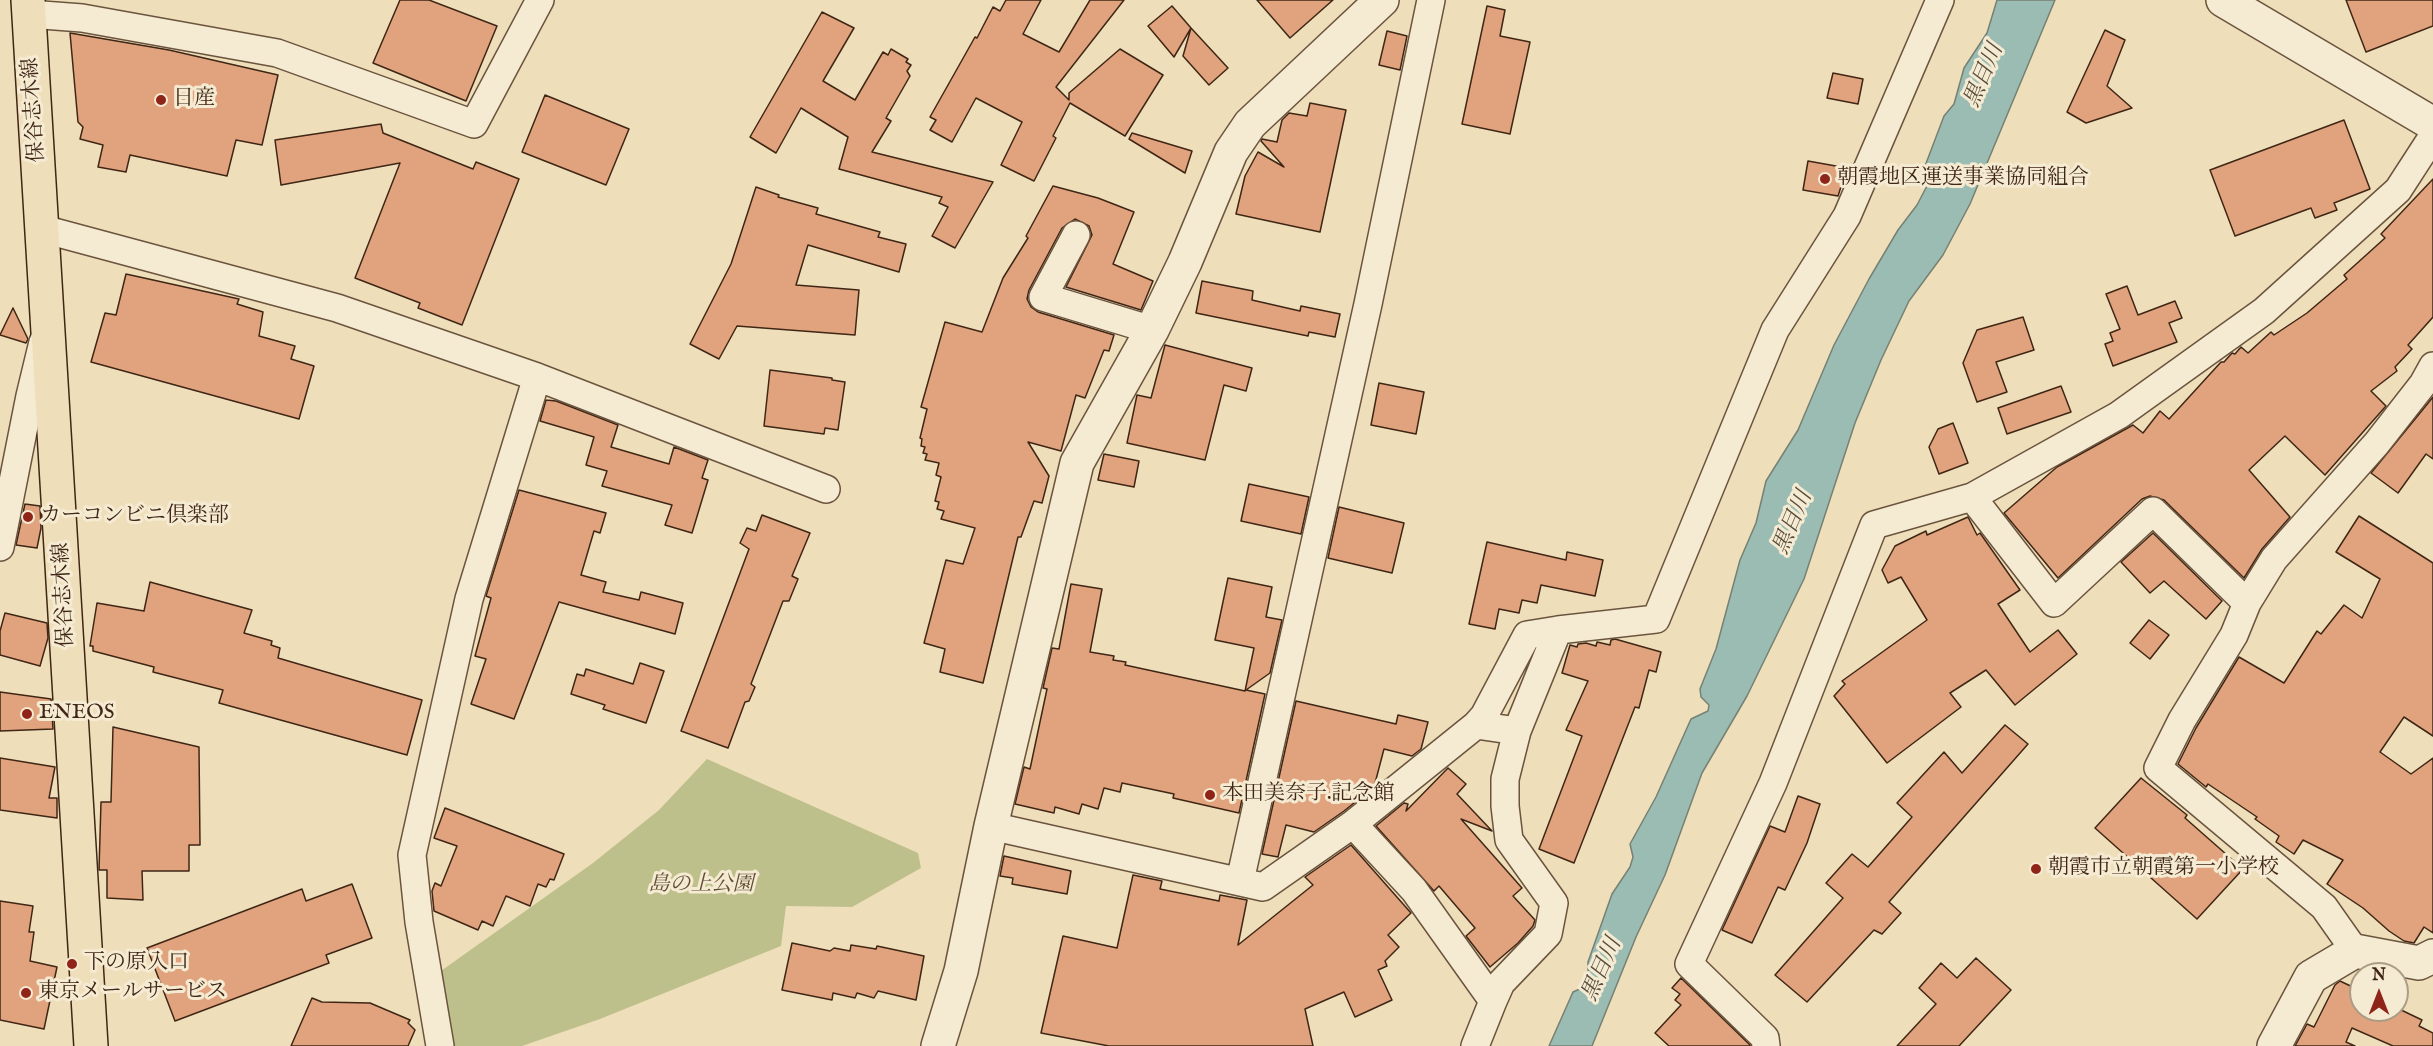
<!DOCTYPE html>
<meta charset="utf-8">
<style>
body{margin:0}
#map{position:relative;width:2433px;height:1046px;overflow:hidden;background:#efdeba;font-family:"IM FELL English",serif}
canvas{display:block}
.north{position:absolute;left:2349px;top:962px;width:60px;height:60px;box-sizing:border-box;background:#f5ead2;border:2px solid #ac9c86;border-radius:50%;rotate:0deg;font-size:16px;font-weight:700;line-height:24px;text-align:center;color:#3f2615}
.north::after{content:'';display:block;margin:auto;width:21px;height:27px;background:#8f2418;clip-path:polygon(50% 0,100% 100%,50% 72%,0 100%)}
</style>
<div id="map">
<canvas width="2433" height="1046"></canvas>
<div class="north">N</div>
</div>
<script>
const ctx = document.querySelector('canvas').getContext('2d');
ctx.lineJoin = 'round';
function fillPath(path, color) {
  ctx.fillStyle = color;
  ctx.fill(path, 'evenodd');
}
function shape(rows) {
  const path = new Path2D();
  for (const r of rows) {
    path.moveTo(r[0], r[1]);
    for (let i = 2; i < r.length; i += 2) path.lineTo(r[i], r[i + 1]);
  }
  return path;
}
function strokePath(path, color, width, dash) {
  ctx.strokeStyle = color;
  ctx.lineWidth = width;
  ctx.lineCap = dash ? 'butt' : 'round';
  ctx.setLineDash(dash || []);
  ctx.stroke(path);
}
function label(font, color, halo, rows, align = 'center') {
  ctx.font = font + ' "IM FELL English","Noto Serif JP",serif';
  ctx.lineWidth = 6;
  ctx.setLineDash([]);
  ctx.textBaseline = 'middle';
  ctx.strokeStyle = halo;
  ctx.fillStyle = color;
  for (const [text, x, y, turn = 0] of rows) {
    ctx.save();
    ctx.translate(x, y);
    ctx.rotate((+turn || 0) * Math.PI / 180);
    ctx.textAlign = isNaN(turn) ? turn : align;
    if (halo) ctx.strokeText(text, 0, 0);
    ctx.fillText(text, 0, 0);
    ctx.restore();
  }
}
fillPath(shape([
 [707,759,918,853,921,868,852,907,786,906,781,946,600,1019,522,1046,451,1046,438,973,593,863,659,810]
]), '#bec08c');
const water = shape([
 [1997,0,2055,0,1970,204,1943,255,1909,301,1881,360,1855,423,1804,579,1747,696,1702,773,1665,875,1636,937,1592,1046,1549,1046,1573,992,1582,988,1588,979,1588,962,1612,894,1630,867,1633,857,1630,844,1656,797,1691,719,1708,711,1709,705,1701,697,1700,689,1716,649,1740,560,1756,523,1766,481,1798,430,1834,345,1869,279,1898,230,1917,205,1929,182,1925,166,1944,116,1954,104,1964,68,1987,33,1997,0]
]);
fillPath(water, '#9abcb2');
strokePath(water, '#768073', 1.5);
const building = shape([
 [400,0,429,0,497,26,466,101,373,63,400,0],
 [1006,0,1041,0,1023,34,1059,52,1090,0,1124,0,1056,87,1069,100,1069,93,1120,49,1163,75,1125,136,1070,103,1053,136,1056,138,1034,181,1001,165,1022,122,976,98,952,142,930,130,936,120,930,117,975,37,977,38,993,7,1000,11,1006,0],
 [1257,0,1333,0,1290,38,1257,0],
 [2346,0,2433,0,2433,26,2366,52,2346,0],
 [1172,6,1191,28,1174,57,1148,26,1172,6],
 [1487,6,1505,10,1500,36,1530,42,1510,134,1462,124,1487,6],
 [822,12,854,28,823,81,855,100,883,52,888,55,891,49,908,59,906,62,911,65,907,71,910,76,886,118,891,121,872,152,993,182,955,248,932,236,948,207,939,203,942,197,839,169,848,137,801,108,776,153,750,137,822,12],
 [1191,28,1228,68,1209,85,1183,56,1191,28],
 [2105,30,2125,40,2107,86,2132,108,2086,123,2067,112,2105,30],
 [1387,31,1407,36,1400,70,1379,65,1387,31],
 [70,33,169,50,278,75,262,145,236,140,227,176,130,155,126,172,98,167,103,145,80,139,83,127,78,122,70,33],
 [1833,73,1863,79,1858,104,1827,98,1833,73],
 [545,95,629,129,606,185,522,152,545,95],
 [1310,103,1346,110,1320,232,1236,214,1245,176,1258,152,1284,167,1261,141,1262,139,1277,142,1282,120,1289,113,1307,116,1310,103],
 [2344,120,2370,189,2334,203,2337,210,2315,218,2311,208,2235,236,2210,170,2344,120],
 [381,124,383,133,473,169,476,162,519,179,462,325,418,308,420,303,355,278,400,163,281,185,275,140,381,124],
 [1132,133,1192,151,1185,173,1129,139,1132,133],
 [1808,161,1847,168,1838,196,1803,190,1808,161],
 [2433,179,2433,317,2408,345,2412,349,2395,367,2397,371,2371,391,2386,406,2325,475,2285,436,2249,470,2290,517,2262,549,2244,578,2164,500,2150,496,2142,499,2058,578,2004,513,2057,467,2133,425,2143,433,2160,411,2169,419,2221,362,2224,362,2232,353,2235,354,2241,347,2248,353,2271,332,2274,335,2307,313,2347,279,2344,275,2385,238,2381,234,2433,179],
 [1053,186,1098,198,1134,212,1113,264,1153,281,1141,310,1066,287,1092,235,1089,226,1075,219,1062,228,1029,290,1027,299,1031,307,1038,312,1114,335,1109,351,1104,350,1085,398,1076,395,1061,451,1028,442,1049,476,1042,503,1034,501,1021,537,1018,537,983,683,940,672,945,649,924,643,946,560,963,564,975,528,941,519,944,511,937,509,939,502,935,501,941,477,936,475,939,463,925,460,927,454,923,453,925,447,921,446,922,439,920,438,927,409,921,407,945,322,982,332,1003,278,1028,238,1026,236,1053,186],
 [756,187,779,195,778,197,818,208,816,214,880,232,878,237,906,244,899,272,808,245,796,285,859,290,855,335,737,326,719,359,690,344,731,264,756,187],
 [126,274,239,299,237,304,263,312,259,336,295,346,291,359,314,366,299,419,91,362,105,313,116,315,126,274],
 [1202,281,1253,291,1252,300,1300,311,1301,306,1340,314,1335,337,1309,332,1308,336,1196,313,1202,281],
 [2127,286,2138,315,2175,301,2182,318,2169,323,2177,342,2113,366,2105,344,2113,341,2110,333,2120,329,2106,294,2127,286],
 [13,308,28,339,26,343,0,335,13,308],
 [2023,317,2034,350,1996,362,2007,392,1977,402,1963,363,1977,330,2023,317],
 [1165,345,1252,368,1246,391,1224,385,1205,460,1127,443,1137,395,1151,398,1165,345],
 [770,370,832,378,832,380,845,382,838,430,825,428,824,434,764,426,770,370],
 [1379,383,1424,392,1416,434,1371,425,1379,383],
 [2061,386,2071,412,2007,434,1998,408,2061,386],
 [2433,397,2433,459,2426,454,2398,493,2371,473,2433,397],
 [546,400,556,401,618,425,611,447,669,464,674,447,708,460,702,478,708,480,692,533,665,525,672,505,602,486,607,471,586,465,594,437,540,421,546,400],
 [1953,423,1968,463,1939,474,1929,447,1938,429,1953,423],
 [1104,454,1139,461,1134,487,1098,480,1104,454],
 [1249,484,1309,497,1301,534,1241,521,1249,484],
 [519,490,606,513,600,533,594,531,581,575,606,582,603,592,639,600,641,592,683,603,675,634,559,602,514,719,471,704,486,659,475,656,491,598,486,596,519,490],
 [25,504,40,506,41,528,37,548,16,545,25,504],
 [1339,507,1404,523,1392,573,1328,558,1339,507],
 [762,515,810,533,792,576,798,579,789,601,783,601,751,684,755,687,749,701,745,702,728,748,681,731,749,549,740,543,747,528,756,531,762,515],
 [2359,516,2433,563,2433,736,2404,717,2380,752,2411,774,2433,758,2433,933,2424,927,2414,943,2404,941,2389,931,2363,908,2327,884,2343,860,2303,840,2294,854,2276,842,2279,836,2255,819,2257,817,2208,784,2206,787,2178,764,2196,728,2239,657,2284,683,2317,631,2321,634,2344,605,2362,618,2380,579,2336,552,2359,516],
 [1968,517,1977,535,1980,533,2020,590,1998,604,2030,652,2058,630,2077,654,2015,705,1986,670,1950,693,1961,707,1887,763,1834,696,1845,684,1842,681,1927,620,1901,577,1888,583,1882,570,1895,546,1926,531,1927,535,1968,517],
 [2153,533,2222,601,2206,619,2164,581,2150,593,2121,562,2153,533],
 [1487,542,1566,560,1567,552,1603,560,1595,596,1541,585,1537,603,1522,600,1519,613,1499,609,1495,629,1469,624,1487,542],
 [1228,578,1272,587,1266,617,1282,620,1270,673,1246,690,1265,694,1239,813,1173,798,1174,794,1122,783,1120,792,1104,788,1098,809,1082,804,1079,814,1055,807,1054,813,1015,804,1024,767,1030,769,1047,689,1043,688,1052,648,1059,649,1071,584,1102,589,1090,652,1114,656,1113,660,1126,662,1125,665,1245,691,1254,648,1215,640,1228,578],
 [150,582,252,610,244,633,272,641,271,645,280,648,278,658,422,700,407,755,219,703,223,690,153,672,154,667,93,651,93,646,90,646,97,603,144,611,150,582],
 [5,613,47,623,48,638,40,666,0,655,0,631,5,613],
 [2149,620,2169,635,2150,659,2130,643,2149,620],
 [1615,639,1661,652,1656,672,1649,670,1639,708,1635,707,1574,863,1539,849,1582,736,1566,730,1588,681,1562,673,1570,645,1577,647,1578,644,1586,643,1596,646,1597,642,1610,645,1611,640,1615,639],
 [640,663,664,671,646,723,603,709,605,705,571,694,577,674,584,676,586,669,633,684,640,663],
 [0,692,51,699,53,729,0,731,0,692],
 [1296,701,1396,724,1398,715,1428,722,1421,749,1412,756,1384,749,1374,787,1344,811,1314,832,1286,825,1278,857,1262,854,1296,701],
 [2005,725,2028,744,1889,902,1901,913,1882,934,1874,930,1807,1002,1775,975,1843,898,1826,883,1852,854,1868,867,1912,817,1897,803,1944,752,1962,773,2005,725],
 [113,727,199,747,200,845,189,845,189,871,142,871,143,900,107,898,107,870,99,870,101,802,111,802,113,727],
 [0,758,55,767,49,798,57,798,57,818,0,810,0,758],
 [1448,768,1466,784,1457,794,1492,831,1461,819,1522,888,1513,896,1535,920,1533,926,1518,943,1490,967,1466,936,1475,928,1439,886,1434,891,1376,826,1404,803,1408,804,1406,811,1448,768],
 [2141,778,2187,815,2185,818,2243,869,2197,919,2095,828,2141,778],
 [1798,796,1820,804,1807,843,1785,890,1778,887,1752,943,1722,930,1770,826,1785,832,1798,796],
 [445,808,564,854,554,880,550,879,546,887,538,884,530,906,506,896,493,926,482,921,478,930,434,911,432,891,435,883,441,886,457,846,434,838,445,808],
 [1351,845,1411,913,1388,935,1399,947,1385,961,1387,966,1378,970,1392,1000,1355,1017,1344,992,1305,1009,1313,1046,1109,1046,1041,1033,1063,936,1117,948,1133,875,1162,881,1160,889,1219,901,1220,895,1247,900,1238,945,1313,885,1305,877,1351,845],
 [1004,856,1071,871,1067,894,1012,884,1013,878,1000,876,1004,856],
 [352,884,372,938,326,955,329,963,175,1021,147,948,302,889,306,901,352,884],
 [0,901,33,906,29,932,34,932,30,961,57,967,44,1029,0,1020,0,901],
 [792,943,830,951,834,948,850,951,851,945,876,949,877,946,924,956,916,1000,878,991,874,998,857,993,855,998,833,993,832,1000,782,990,792,943],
 [1976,958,2011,990,1959,1046,1897,1046,1936,1004,1919,988,1941,963,1957,978,1976,958],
 [1681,978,1750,1045,1750,1046,1669,1046,1655,1033,1681,1005,1675,1000,1680,994,1672,988,1681,978],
 [2340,981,2361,991,2361,1010,2397,1008,2422,1020,2419,1026,2433,1033,2433,1046,2393,1046,2352,1028,2346,1042,2355,1046,2295,1046,2307,1024,2314,1027,2335,985,2340,981],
 [312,998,322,1002,370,1003,410,1020,408,1023,415,1030,408,1046,291,1046,312,998]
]);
fillPath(building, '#e1a37e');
strokePath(building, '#3f2615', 1.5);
const minor = shape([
 [29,14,82,18,277,53,474,124,540,0],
 [43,229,337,308,537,377,469,599,412,855,419,922,440,1046],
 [1076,235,1043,297,1152,330],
 [537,377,826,489],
 [1972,497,2054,603,2153,511,2247,603],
 [0,547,30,396,43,342],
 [1476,725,1484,716,1527,635,1558,630],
 [1353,824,1414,890,1493,1001,1475,1046],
 [991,826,1263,887,1353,824,1476,725,1517,731,1558,630,1656,619,1775,330,1847,216,1940,0],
 [1240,881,1368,304,1431,0],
 [2355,951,2324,907,2158,768,2182,720,2234,635,2247,603,2274,559,2377,443,2423,384,2433,366],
 [1493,1001,1501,983,1548,934,1554,903,1509,840,1505,806,1505,779,1517,731],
 [1766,1046,1765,1038,1689,964,1773,783,1874,525,1972,497,2119,415,2264,311,2398,190,2433,136]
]);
const tertiary = shape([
 [2223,0,2433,124],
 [938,1046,961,971,991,826,1077,463,1152,330,1185,262,1231,152,1250,124,1382,0],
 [2274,1046,2311,977,2355,951,2419,963,2433,956]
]);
const primary = shape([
 [28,0,91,1046]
]);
strokePath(minor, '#6b543e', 30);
strokePath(tertiary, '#6b543e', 36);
strokePath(primary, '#3f2615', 36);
strokePath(minor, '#f5ead2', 27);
strokePath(tertiary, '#f5ead2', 33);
strokePath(primary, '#efdeba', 33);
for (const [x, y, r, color] of [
 [161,100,6,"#8f2418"],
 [1825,179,6,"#8f2418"],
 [28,517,6,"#8f2418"],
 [27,714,6,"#8f2418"],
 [1210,795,6,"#8f2418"],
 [2036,869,6,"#8f2418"],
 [72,964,6,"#8f2418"],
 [26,993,6,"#8f2418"]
]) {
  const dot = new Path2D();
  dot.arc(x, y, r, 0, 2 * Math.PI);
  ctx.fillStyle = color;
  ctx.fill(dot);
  strokePath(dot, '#f5ead2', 2);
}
label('21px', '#3f2615', '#f5ead2', [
 ["日産",173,100],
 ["朝霞地区運送事業協同組合",1837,179],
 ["カーコンビニ倶楽部",40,517],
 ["ENEOS",39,714],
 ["本田美奈子.記念館",1222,795],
 ["朝霞市立朝霞第一小学校",2048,869],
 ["下の原入口",84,964],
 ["東京メールサービス",38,993]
], 'left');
label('21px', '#3f2615', '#f5ead2', [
 ["保谷志木線",35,110,-94],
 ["保谷志木線",65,595,-93]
]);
label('italic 21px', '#5f4c33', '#f5ead2', [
 ["島の上公園",701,886]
]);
label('italic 22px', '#564c3c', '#f5ead2', [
 ["黒目川",1985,76,-67],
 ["黒目川",1794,523,-67],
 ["黒目川",1603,970,-66]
]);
</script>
